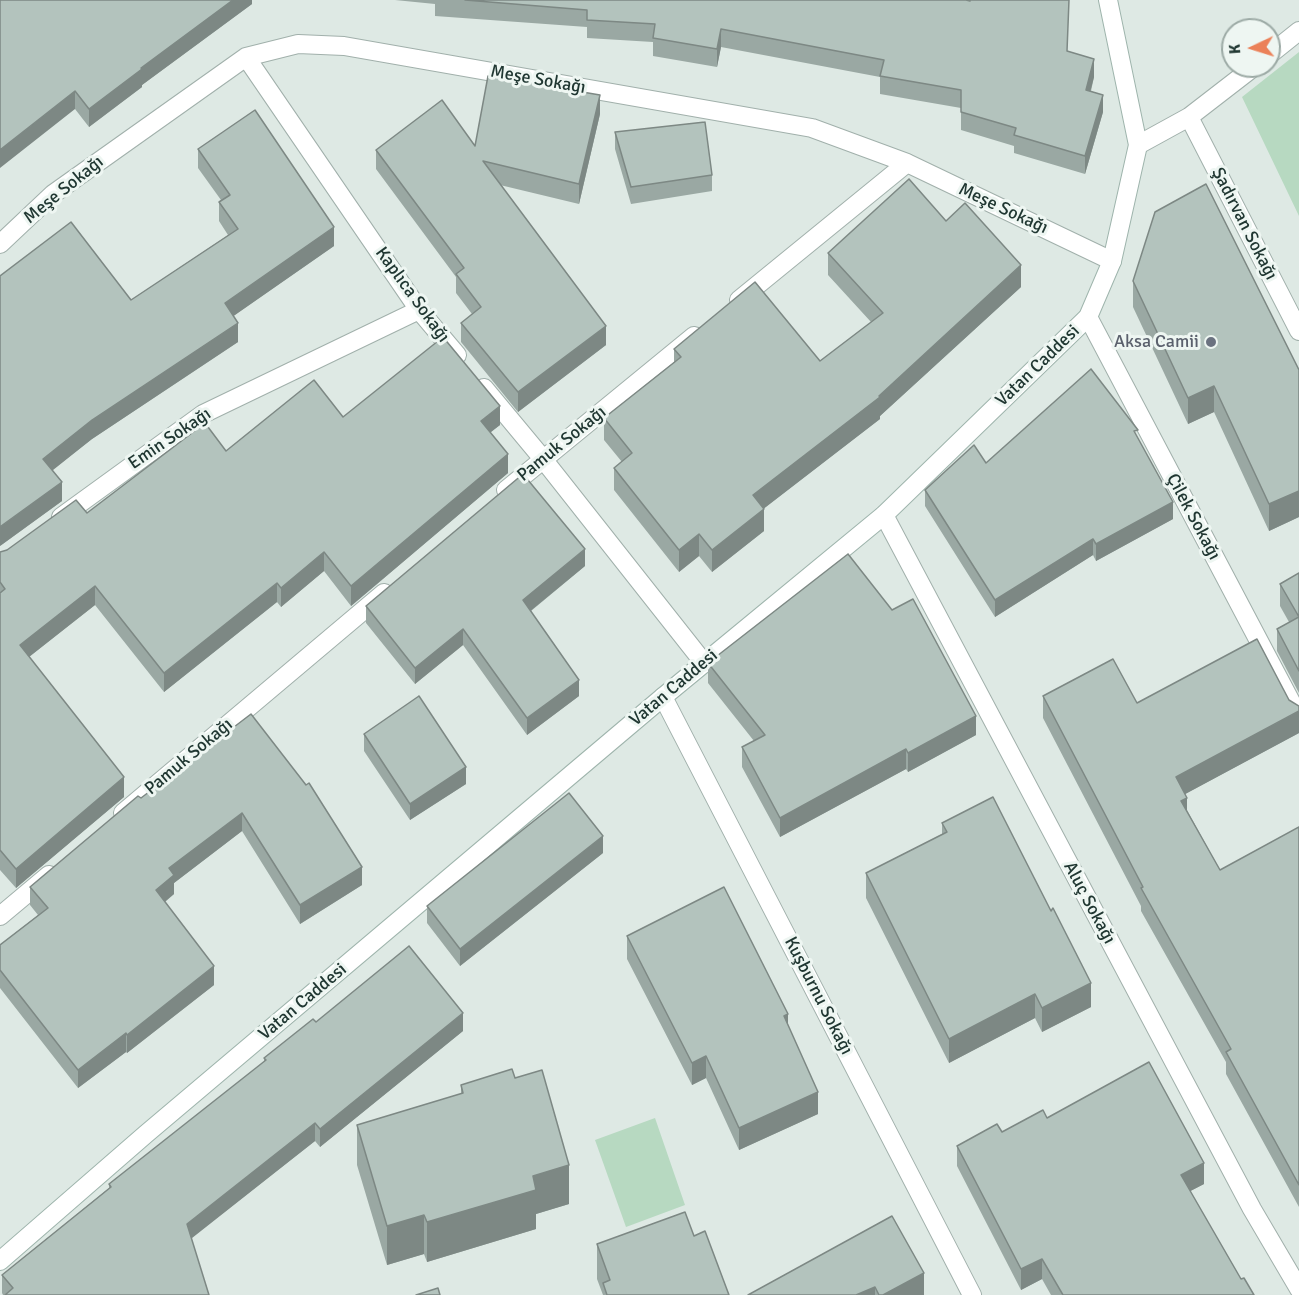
<!DOCTYPE html>
<meta charset="utf-8">
<style>
body{margin:0}
#map{position:relative;width:1299px;height:1295px;overflow:hidden;background:#dee9e4;font-family:Signika,sans-serif}
canvas{display:block}
.north{position:absolute;left:1221px;top:18px;width:60px;height:60px;box-sizing:border-box;background:#eef6f2;border:2px solid #9caaa5;border-radius:50%;rotate:266deg;font-size:16px;font-weight:700;line-height:24px;text-align:center;color:#203732}
.north::after{content:'';display:block;margin:auto;width:21px;height:27px;background:#eb8159;clip-path:polygon(50% 0,100% 100%,50% 72%,0 100%)}
</style>
<div id="map">
<canvas width="1299" height="1295"></canvas>
<div class="north">K</div>
</div>
<script>
const ctx = document.querySelector('canvas').getContext('2d');
ctx.lineJoin = 'round';
function fillPath(path, color) {
  ctx.fillStyle = color;
  ctx.fill(path, 'evenodd');
}
function shape(rows) {
  const path = new Path2D();
  for (const r of rows) {
    path.moveTo(r[0], r[1]);
    for (let i = 2; i < r.length; i += 2) path.lineTo(r[i], r[i + 1]);
  }
  return path;
}
function strokePath(path, color, width, dash) {
  ctx.strokeStyle = color;
  ctx.lineWidth = width;
  ctx.lineCap = dash ? 'butt' : 'round';
  ctx.setLineDash(dash || []);
  ctx.stroke(path);
}
function label(font, color, halo, rows, align = 'center') {
  ctx.font = font + ' Signika,sans-serif';
  ctx.lineWidth = 6;
  ctx.setLineDash([]);
  ctx.textBaseline = 'middle';
  ctx.strokeStyle = halo;
  ctx.fillStyle = color;
  for (const [text, x, y, turn = 0] of rows) {
    ctx.save();
    ctx.translate(x, y);
    ctx.rotate((+turn || 0) * Math.PI / 180);
    ctx.textAlign = isNaN(turn) ? turn : align;
    if (halo) ctx.strokeText(text, 0, 0);
    ctx.fillText(text, 0, 0);
    ctx.restore();
  }
}
fillPath(shape([
 [1299,52,1299,216,1242,97],
 [655,1118,685,1205,626,1227,595,1140]
]), '#b7d9c1');
const street = shape([
 [1269,55,1299,31],
 [246,57,419,310,457,355],
 [1189,117,1299,331],
 [1138,145,1189,117,1255,66],
 [0,244,53,194,246,57,298,44,344,46,812,128,907,163,1112,261],
 [739,300,907,163],
 [1088,317,1299,717],
 [484,388,543,459,704,663],
 [506,490,694,336],
 [884,515,1252,1209,1299,1289],
 [61,517,203,414,419,310],
 [663,697,972,1295],
 [123,813,384,593],
 [0,916,49,875]
]);
const secondary = shape([
 [0,1261,146,1134,663,697,884,515,1088,317,1112,261,1138,145,1108,0]
]);
strokePath(street, '#a1b0ab', 20);
strokePath(secondary, '#9eb4ac', 20);
strokePath(street, '#fff', 18);
strokePath(secondary, '#fff', 18);
fillPath(shape([
 [0,0,252,0,252,4,142,85,142,87,89,127,75,109],
 [395,0,966,0,1068,51,1094,77,1091,91,1103,112,1085,174,1014,153,1014,146,961,130,961,108,880,94,880,77,721,47,717,67,653,56,653,42,587,38,587,27,435,16,435,4],
 [600,114,579,204,500,185,606,345,518,412,461,342,461,323,472,314,456,293,456,277,376,169,376,150,475,146],
 [615,132,712,175,712,191,631,204,615,149],
 [198,149,334,246,233,316,238,342,92,439,52,470,62,501,0,546,131,300,228,235,219,221,219,202,221,200,198,168],
 [946,221,1021,287,880,416,880,419,764,508,764,531,712,572,699,556,679,572,614,490,614,468,622,462,604,440,604,418,674,362,674,349,820,361,871,322,828,275,828,253],
 [1133,281,1299,370,1299,517,1269,531,1214,412,1188,424,1133,307],
 [343,417,500,425,490,432,508,473,351,606,324,571,281,607,277,602,164,692,95,605,29,657,124,797,16,888,0,870,0,552,7,550,226,451],
 [1138,438,1173,519,1096,561,1093,555,995,617,925,506,925,490,986,463],
 [585,566,531,611,579,696,527,735,463,645,415,684,366,623,366,606],
 [1299,573,1299,693,1277,651,1277,629,1289,622,1280,606,1280,584],
 [708,663,976,735,908,772,906,769,780,837,742,767,742,747,754,741,708,683],
 [1043,696,1137,703,1299,733,1185,794,1187,810,1220,870,1299,827,1299,1207,1226,1074,1226,1062,1141,911,1141,906,1043,718],
 [251,714,362,885,300,924,242,831,174,883,174,894,165,902,214,985,127,1053,126,1052,78,1088,0,988,0,945,38,915,30,905,30,887,141,798],
 [364,734,466,784,410,820,364,751],
 [942,823,1091,1007,1042,1032,1035,1018,949,1063,866,898,866,873,942,834],
 [603,853,460,966,427,923,427,906],
 [627,936,818,1114,739,1150,706,1078,692,1085,627,959],
 [316,1022,463,1031,320,1147,315,1141,191,1238,209,1295,3,1295,2,1293,2,1275,109,1188,109,1184,264,1062,264,1058],
 [515,1078,569,1204,536,1214,536,1229,427,1262,424,1254,387,1265,357,1165,357,1125,461,1094,461,1085],
 [1047,1118,1204,1184,1190,1191,1241,1279,1254,1295,1051,1295,1042,1279,1021,1290,957,1166,957,1146],
 [892,1216,924,1295,748,1295],
 [694,1236,729,1295,603,1295,597,1279,597,1244]
]), '#9aa8a3');
fillPath(shape([
 [233,0,252,0,252,4,142,85,142,87,89,127,89,109,141,68],
 [721,29,721,47,717,67,717,49],
 [1094,59,1094,77,1086,108,1086,90],
 [75,91,75,109,0,168,0,150],
 [600,95,600,114,579,204,579,184],
 [1103,95,1103,112,1085,174,1085,156],
 [334,227,334,246,225,322,225,303],
 [1021,265,1021,287,880,416,880,419,753,517,753,495,879,396],
 [238,323,238,342,92,439,43,478,43,459,92,420],
 [606,326,606,345,518,412,518,392],
 [1214,386,1214,412,1188,424,1188,398],
 [500,406,500,425,481,440,481,421],
 [508,454,508,473,351,606,351,586],
 [62,482,62,501,0,546,0,527],
 [1299,491,1299,517,1269,531,1269,504],
 [1173,502,1173,519,1096,561,1096,544],
 [764,509,764,531,712,572,712,550],
 [699,534,699,556,679,572,679,550],
 [1093,539,1093,555,995,617,995,600],
 [585,549,585,566,523,617,523,600],
 [324,552,324,571,281,607,281,588],
 [277,583,277,602,164,692,164,673],
 [95,586,95,605,20,664,20,645],
 [463,629,463,645,415,684,415,668],
 [579,680,579,696,527,735,527,718],
 [1299,711,1299,733,1176,799,1176,777],
 [976,716,976,735,908,772,908,753],
 [906,749,906,769,780,837,780,818],
 [466,767,466,784,410,820,410,804],
 [124,777,124,797,16,888,16,869],
 [1187,798,1187,820,1181,801],
 [242,813,242,831,174,883,174,894,156,909,156,890,169,868],
 [603,836,603,853,460,966,460,949],
 [362,867,362,885,300,924,300,905],
 [214,966,214,985,127,1053,127,1035],
 [1091,983,1091,1007,1042,1032,1042,1008],
 [1035,994,1035,1018,949,1063,949,1039],
 [463,1013,463,1031,320,1147,320,1129],
 [788,1014,788,1036,784,1016],
 [126,1033,126,1052,78,1088,78,1070],
 [706,1056,706,1078,692,1085,692,1063],
 [818,1092,818,1114,739,1150,739,1128],
 [315,1123,315,1141,187,1242,187,1224],
 [1204,1163,1204,1184,1181,1196,1181,1175],
 [569,1165,569,1204,536,1214,536,1229,427,1262,427,1222,533,1176],
 [424,1215,424,1254,387,1265,387,1226],
 [1042,1259,1042,1279,1021,1290,1021,1269],
 [924,1273,924,1295,883,1295],
 [875,1287,875,1295,856,1295]
]), '#7d8884');
const building = shape([
 [0,0,233,0,141,68,142,69,89,109,75,91,0,150,0,0],
 [465,0,966,0,970,1,970,0,1069,0,1067,51,1094,59,1086,90,1103,95,1085,156,1014,135,1016,128,961,112,961,90,880,76,884,60,721,29,717,49,653,38,655,24,587,20,587,10,465,0],
 [488,76,600,95,579,184,483,161,606,326,518,392,461,323,481,307,456,274,464,268,376,150,442,100,475,146,488,76],
 [255,110,334,227,225,303,238,323,92,420,43,459,62,482,0,527,0,276,71,222,131,300,238,229,219,202,230,195,198,149,255,110],
 [705,122,712,175,631,187,615,132,705,122],
 [909,179,946,221,965,203,1021,265,879,396,880,397,753,495,764,509,712,550,699,534,679,550,614,468,632,453,604,418,681,357,674,349,755,282,820,361,883,313,828,253,909,179],
 [1206,184,1299,370,1299,491,1269,504,1214,386,1188,398,1133,281,1155,212,1206,184],
 [443,337,500,406,481,421,508,454,351,586,324,552,281,588,277,583,164,673,95,586,20,645,124,777,16,869,0,850,0,593,5,589,0,582,0,552,7,550,76,500,87,513,205,423,226,451,314,380,343,417,443,337],
 [1091,369,1138,430,1134,431,1173,502,1096,544,1093,539,995,600,925,490,974,445,986,463,1091,369],
 [523,474,585,549,523,600,579,680,527,718,463,629,415,668,366,606,523,474],
 [848,554,892,610,913,599,976,716,908,753,906,749,780,818,742,747,765,735,708,663,848,554],
 [1299,573,1299,671,1277,629,1299,617,1280,584,1299,573],
 [1257,639,1289,700,1299,706,1299,711,1176,777,1187,798,1181,801,1220,870,1299,827,1299,1185,1226,1052,1231,1049,1141,888,1143,887,1043,696,1113,659,1137,703,1257,639],
 [419,696,466,767,410,804,364,734,419,696],
 [251,714,306,785,309,783,362,867,300,905,242,813,169,868,174,875,156,890,214,966,127,1035,126,1033,78,1070,0,970,0,945,48,908,30,887,138,796,141,798,251,714],
 [569,793,603,836,460,949,427,906,569,793],
 [993,797,1051,911,1053,908,1091,983,1042,1008,1035,994,949,1039,866,873,947,832,942,823,993,797],
 [724,887,788,1014,784,1016,818,1092,739,1128,706,1056,692,1063,627,936,724,887],
 [409,946,463,1013,320,1129,315,1123,187,1224,209,1295,5,1295,13,1288,2,1275,111,1187,109,1184,266,1060,264,1058,313,1019,316,1022,409,946],
 [1149,1062,1204,1163,1181,1175,1241,1279,1244,1278,1254,1295,1063,1295,1042,1259,1021,1269,957,1146,997,1124,1002,1132,1043,1110,1047,1118,1149,1062],
 [512,1069,515,1078,542,1070,569,1165,533,1176,536,1190,427,1222,424,1215,387,1226,357,1125,463,1093,461,1085,512,1069],
 [685,1212,694,1236,705,1231,729,1295,607,1295,603,1283,610,1280,597,1244,685,1212],
 [892,1216,924,1273,883,1295,879,1295,875,1287,856,1295,748,1295,892,1216],
 [438,1288,440,1295,416,1295,438,1288]
]);
fillPath(building, '#b3c3bd');
strokePath(building, '#7d8884', 1.5);
for (const [x, y, r, color] of [
 [1211,342,6,"#6b7280"]
]) {
  const dot = new Path2D();
  dot.arc(x, y, r, 0, 2 * Math.PI);
  ctx.fillStyle = color;
  ctx.fill(dot);
  strokePath(dot, '#eef6f2', 2);
}
label('18px', '#203732', '#eef6f2', [
 ["Meşe Sokağı",538,80,10],
 ["Meşe Sokağı",64,190,-39],
 ["Meşe Sokağı",1003,209,25],
 ["Şadırvan Sokağı",1244,224,63],
 ["Kaplıca Sokağı",412,295,54],
 ["Vatan Caddesi",1038,366,-44],
 ["Emin Sokağı",170,439,-34],
 ["Pamuk Sokağı",562,444,-39],
 ["Çilek Sokağı",1193,517,62],
 ["Vatan Caddesi",674,688,-40],
 ["Pamuk Sokağı",189,757,-40],
 ["Aluç Sokağı",1089,903,62],
 ["Kuşburnu Sokağı",818,996,63],
 ["Vatan Caddesi",303,1002,-40]
]);
label('18px', '#5b616d', '#eef6f2', [
 ["Aksa Camii",1199,342]
], 'right');
</script>
